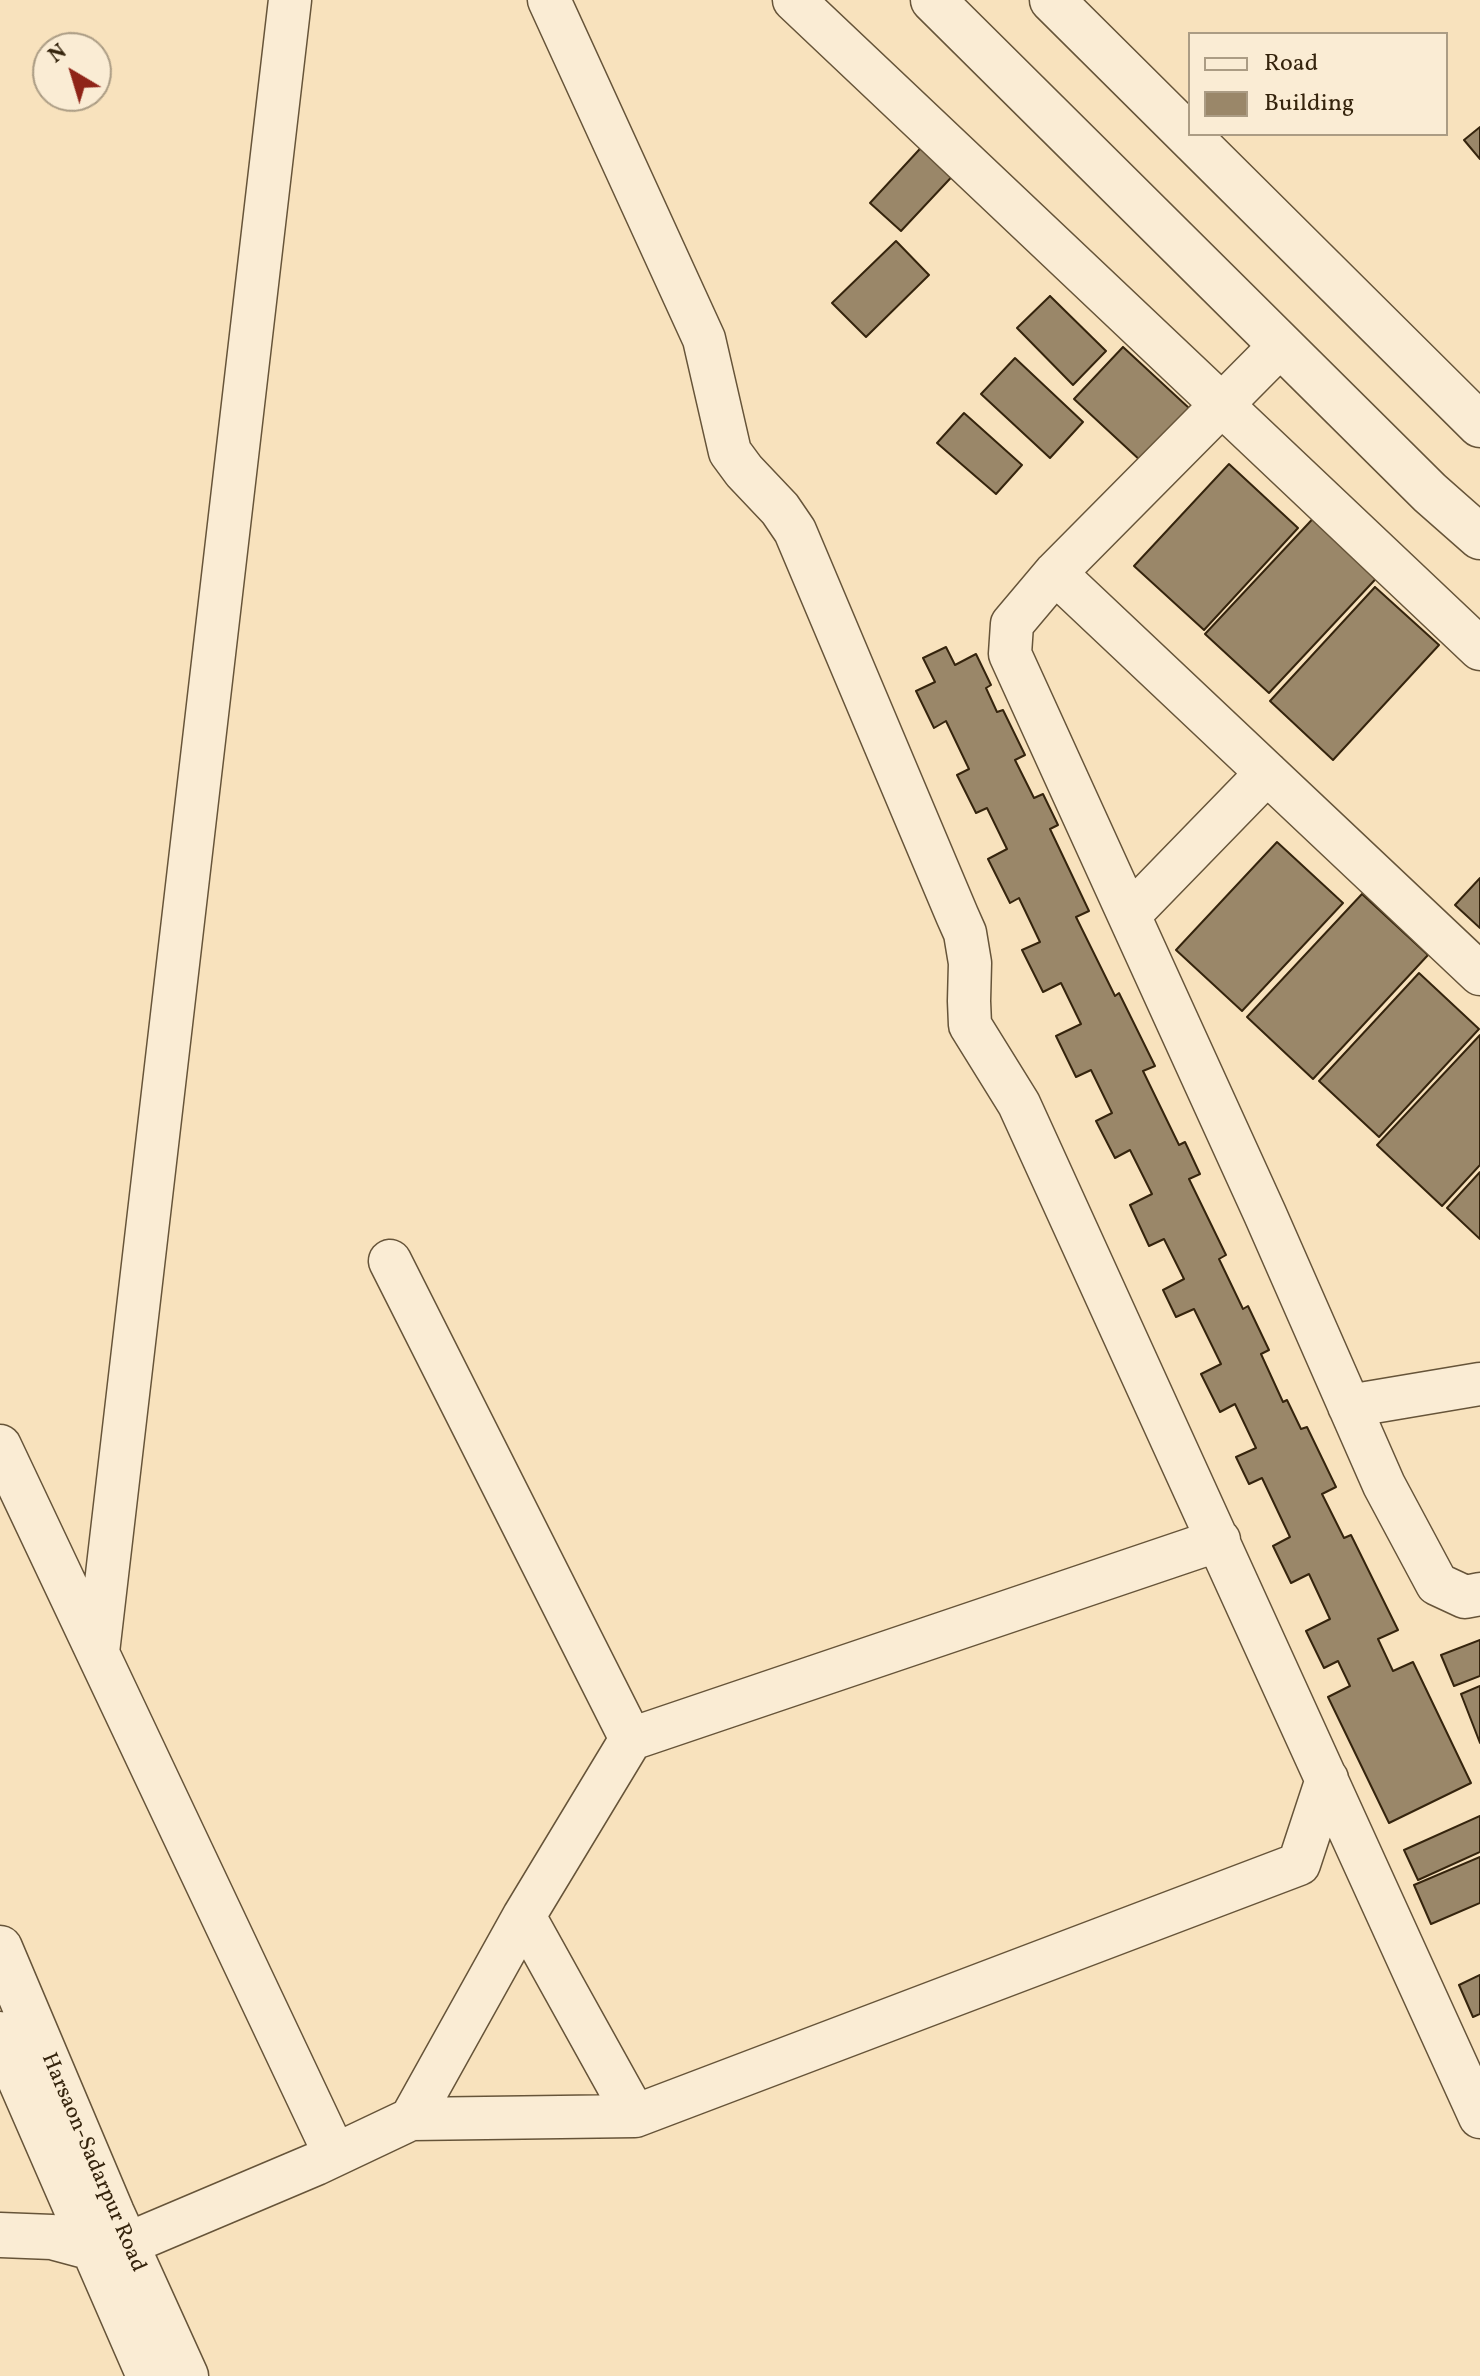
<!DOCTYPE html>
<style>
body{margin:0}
#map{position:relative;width:1480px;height:2376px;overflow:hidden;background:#f8e2bd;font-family:Vollkorn,serif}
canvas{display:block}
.legend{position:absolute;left:1188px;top:32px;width:260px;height:104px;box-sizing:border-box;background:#faecd4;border:2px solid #ab9c84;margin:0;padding:10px 14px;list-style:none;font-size:24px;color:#35240d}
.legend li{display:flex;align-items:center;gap:16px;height:40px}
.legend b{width:40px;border:2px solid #ab9c84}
.north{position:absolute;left:32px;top:32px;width:80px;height:80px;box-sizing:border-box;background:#faecd4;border:2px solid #ab9c84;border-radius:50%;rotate:322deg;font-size:22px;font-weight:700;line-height:32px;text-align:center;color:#35240d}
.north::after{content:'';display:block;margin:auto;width:28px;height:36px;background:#8f2418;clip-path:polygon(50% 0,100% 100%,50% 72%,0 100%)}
</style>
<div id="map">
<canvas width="1480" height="2376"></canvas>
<ul class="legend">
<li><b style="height:10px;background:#faecd4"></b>Road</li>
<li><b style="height:22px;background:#9a8769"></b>Building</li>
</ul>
<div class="north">N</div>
</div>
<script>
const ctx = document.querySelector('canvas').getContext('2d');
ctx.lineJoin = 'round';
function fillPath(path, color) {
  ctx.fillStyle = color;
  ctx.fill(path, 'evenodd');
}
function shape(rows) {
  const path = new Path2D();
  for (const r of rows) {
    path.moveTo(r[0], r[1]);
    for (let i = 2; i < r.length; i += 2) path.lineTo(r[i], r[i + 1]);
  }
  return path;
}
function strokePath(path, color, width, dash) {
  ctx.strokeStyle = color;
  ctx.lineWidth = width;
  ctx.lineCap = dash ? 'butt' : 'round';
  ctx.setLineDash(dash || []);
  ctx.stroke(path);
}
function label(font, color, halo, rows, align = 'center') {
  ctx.font = font + ' Vollkorn,serif';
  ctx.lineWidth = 6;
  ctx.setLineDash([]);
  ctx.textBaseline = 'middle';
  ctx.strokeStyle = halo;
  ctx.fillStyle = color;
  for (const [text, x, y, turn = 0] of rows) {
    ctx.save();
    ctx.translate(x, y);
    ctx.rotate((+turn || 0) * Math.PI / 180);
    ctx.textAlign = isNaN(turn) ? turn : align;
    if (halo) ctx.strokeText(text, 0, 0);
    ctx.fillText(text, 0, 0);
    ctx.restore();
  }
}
const building = shape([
 [1480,127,1480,159,1464,140,1480,127],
 [929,139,960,168,901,231,870,203,929,139],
 [896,241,929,275,866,337,832,303,896,241],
 [1050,296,1106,351,1073,385,1017,328,1050,296],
 [1123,347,1190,409,1142,462,1074,399,1123,347],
 [1015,358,1083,422,1050,458,981,394,1015,358],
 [964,413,1022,465,996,494,937,443,964,413],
 [1229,464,1298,528,1204,630,1134,566,1229,464],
 [1321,510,1385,569,1269,693,1205,634,1321,510],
 [1375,587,1439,645,1333,760,1270,701,1375,587],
 [946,647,955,665,976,654,991,685,986,688,997,712,1003,710,1025,755,1015,760,1034,798,1043,794,1058,825,1050,829,1089,911,1076,917,1115,996,1119,993,1155,1066,1143,1071,1179,1145,1185,1142,1200,1174,1189,1179,1226,1255,1219,1259,1243,1309,1248,1306,1269,1350,1261,1354,1283,1402,1287,1400,1301,1429,1307,1427,1336,1487,1322,1494,1344,1538,1351,1535,1398,1630,1378,1639,1393,1671,1413,1662,1471,1783,1389,1823,1328,1697,1350,1686,1338,1661,1324,1668,1306,1631,1330,1619,1309,1574,1291,1583,1273,1546,1290,1537,1262,1478,1249,1484,1236,1457,1256,1448,1235,1404,1220,1412,1201,1374,1221,1364,1194,1309,1176,1317,1163,1290,1184,1279,1164,1239,1149,1246,1130,1205,1152,1194,1130,1150,1115,1158,1096,1121,1112,1113,1091,1070,1076,1077,1056,1036,1081,1024,1061,983,1043,992,1022,950,1040,942,1019,898,1010,903,988,859,1007,849,987,808,976,813,957,775,969,769,946,721,934,728,916,691,935,682,923,658,946,647],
 [1277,842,1343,903,1242,1011,1176,950,1277,842],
 [1480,878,1480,928,1455,905,1480,878],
 [1362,894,1428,955,1313,1079,1247,1017,1362,894],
 [1419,973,1479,1029,1379,1137,1319,1081,1419,973],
 [1480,1035,1480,1165,1442,1206,1377,1145,1480,1035],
 [1480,1172,1480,1239,1447,1208,1480,1172],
 [1480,1640,1480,1676,1454,1686,1441,1655,1480,1640],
 [1480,1686,1480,1743,1461,1694,1480,1686],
 [1480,1816,1480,1852,1418,1880,1404,1850,1480,1816],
 [1480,1857,1480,1903,1431,1924,1414,1885,1480,1857],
 [1480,1975,1480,2014,1473,2017,1459,1985,1480,1975]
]);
fillPath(building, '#9a8769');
strokePath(building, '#35240d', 2);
const minor = shape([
 [549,0,704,339,730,452,744,471,780,509,795,531,957,915,965,933,970,963,969,1001,970,1025,1019,1104,1480,2117],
 [794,0,1480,649],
 [1281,345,1055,573,1012,624,1010,654,1265,1214,1384,1485,1437,1584,1465,1597,1480,1594],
 [1055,573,1480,974],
 [1129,915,1267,773],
 [390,1261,631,1739,524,1916,411,2119],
 [1349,1406,1480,1384],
 [0,1446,335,2155],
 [98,1652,290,0],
 [631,1739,1219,1540],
 [524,1916,635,2116],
 [127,2244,316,2164,411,2119,635,2116,1299,1864,1327,1779]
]);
const tertiary = shape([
 [933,0,1430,493,1480,537],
 [1052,0,1480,425],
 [0,1948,112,2213,186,2376],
 [0,2034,149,2376],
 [0,2235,52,2237,93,2248,112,2246]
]);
strokePath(minor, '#665439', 45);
strokePath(tertiary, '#665439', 47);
strokePath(minor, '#faecd4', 42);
strokePath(tertiary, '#faecd4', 44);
label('22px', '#35240d', '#faecd4', [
 ["Harsaon-Sadarpur Road",92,2163,67]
]);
</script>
